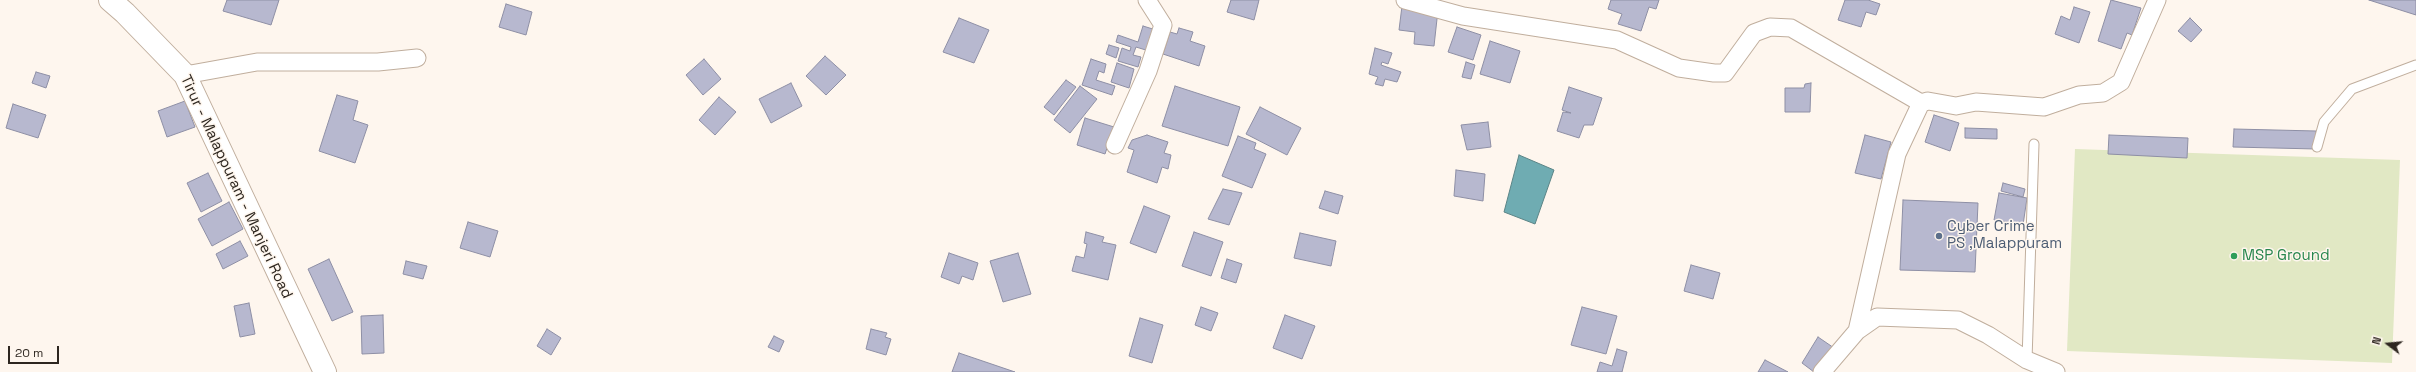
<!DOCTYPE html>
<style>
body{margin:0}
#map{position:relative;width:2416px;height:372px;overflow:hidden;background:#fef6ee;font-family:"Space Grotesk",sans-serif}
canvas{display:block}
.north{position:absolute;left:2368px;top:324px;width:40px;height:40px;-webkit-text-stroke:3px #fef6ee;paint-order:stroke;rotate:286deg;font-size:11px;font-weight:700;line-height:16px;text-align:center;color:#2d261f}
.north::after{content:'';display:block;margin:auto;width:14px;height:18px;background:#2d261f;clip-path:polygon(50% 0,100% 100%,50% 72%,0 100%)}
.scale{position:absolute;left:8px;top:346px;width:51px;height:18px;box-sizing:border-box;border:2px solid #2d261f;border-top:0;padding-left:5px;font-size:12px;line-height:14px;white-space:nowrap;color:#2d261f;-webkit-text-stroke:3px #fef6ee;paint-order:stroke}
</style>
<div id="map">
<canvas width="2416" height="372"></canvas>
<div class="north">N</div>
<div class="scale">20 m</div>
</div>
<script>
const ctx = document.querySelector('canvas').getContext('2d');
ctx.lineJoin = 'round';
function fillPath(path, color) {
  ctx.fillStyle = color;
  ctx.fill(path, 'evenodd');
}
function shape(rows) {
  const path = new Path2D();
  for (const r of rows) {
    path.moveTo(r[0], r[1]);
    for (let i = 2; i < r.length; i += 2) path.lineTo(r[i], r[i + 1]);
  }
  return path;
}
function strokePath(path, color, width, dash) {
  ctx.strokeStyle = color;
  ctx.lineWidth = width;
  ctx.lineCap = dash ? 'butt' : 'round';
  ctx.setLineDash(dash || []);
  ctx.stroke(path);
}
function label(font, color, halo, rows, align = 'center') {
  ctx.font = font + ' "Space Grotesk",sans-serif';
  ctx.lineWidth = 3;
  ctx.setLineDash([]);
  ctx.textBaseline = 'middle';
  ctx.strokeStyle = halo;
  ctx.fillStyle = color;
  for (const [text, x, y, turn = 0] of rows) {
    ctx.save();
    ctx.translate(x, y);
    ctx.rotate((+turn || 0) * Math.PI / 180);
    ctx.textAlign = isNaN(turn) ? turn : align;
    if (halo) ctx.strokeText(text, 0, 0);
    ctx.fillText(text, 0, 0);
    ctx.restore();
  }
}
fillPath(shape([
 [2075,149,2400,160,2392,363,2067,351]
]), '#e1e8c4');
const water = shape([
 [1519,155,1554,170,1535,224,1504,212,1519,155]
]);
fillPath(water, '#6facb2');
strokePath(water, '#5b8486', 1);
const building = shape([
 [227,0,279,0,271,25,223,11,227,0],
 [1231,0,1259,0,1254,20,1227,12,1231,0],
 [1611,0,1659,0,1656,9,1649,7,1641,31,1618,24,1622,14,1608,9,1611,0],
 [1845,0,1868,0,1880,4,1876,15,1866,12,1861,27,1838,20,1845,0],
 [2111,0,2141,8,2132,35,2127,33,2121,49,2098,41,2111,0],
 [2369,0,2416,0,2416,15,2369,0],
 [506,4,532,12,526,35,499,27,506,4],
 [1402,6,1438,10,1434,46,1414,44,1415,32,1399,30,1402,6],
 [2074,7,2090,12,2079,43,2055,34,2061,16,2070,20,2074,7],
 [959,18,989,30,974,63,943,52,959,18],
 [2190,18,2202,30,2191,42,2178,31,2190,18],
 [1143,26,1156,30,1149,51,1136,47,1133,55,1141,57,1138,67,1118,61,1122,48,1130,51,1131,47,1116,42,1118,35,1138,42,1143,26],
 [1457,27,1481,35,1473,60,1448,52,1457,27],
 [1179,28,1193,32,1190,41,1205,46,1199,66,1163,54,1170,32,1177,34,1179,28],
 [1490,41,1520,51,1510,83,1480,74,1490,41],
 [1109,45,1119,48,1116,58,1106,54,1109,45],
 [1375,48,1392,53,1388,64,1382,62,1381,65,1401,72,1397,82,1385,79,1383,86,1375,84,1378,77,1369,74,1375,48],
 [825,56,846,75,826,95,806,76,825,56],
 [704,59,721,79,703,95,686,75,704,59],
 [1091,59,1106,64,1104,73,1099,71,1096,80,1115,86,1112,95,1082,85,1091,59],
 [1466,62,1475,65,1471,79,1462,77,1466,62],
 [1117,63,1134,69,1129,88,1111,82,1117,63],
 [36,72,50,76,46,88,32,83,36,72],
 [1066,80,1076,87,1054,115,1044,107,1066,80],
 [791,83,802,106,771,123,759,99,791,83],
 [1811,83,1810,112,1785,112,1785,88,1804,88,1805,84,1811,83],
 [1080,86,1097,99,1070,133,1054,120,1080,86],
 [1175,86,1240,107,1228,146,1162,126,1175,86],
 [1569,87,1602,98,1593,125,1584,125,1579,138,1557,131,1563,112,1571,113,1562,110,1569,87],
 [337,95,358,101,353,120,368,125,355,163,319,151,337,95],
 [719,97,736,112,715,135,699,120,719,97],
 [185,101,195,127,167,137,158,111,185,101],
 [13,104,46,115,38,138,6,128,13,104],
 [1260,107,1301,128,1287,155,1246,134,1260,107],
 [1934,115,1959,123,1950,151,1925,142,1934,115],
 [1085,118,1114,127,1105,154,1077,145,1085,118],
 [1488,122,1491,147,1467,150,1461,125,1488,122],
 [1965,128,1997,129,1997,139,1965,138,1965,128],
 [2234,129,2316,131,2316,149,2233,147,2234,129],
 [1147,135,1168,142,1164,153,1171,155,1168,169,1162,167,1157,183,1127,172,1134,150,1128,148,1132,140,1147,135],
 [1865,135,1891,142,1881,179,1855,173,1865,135],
 [2109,135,2188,138,2187,158,2108,154,2109,135],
 [1238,136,1256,143,1254,149,1266,154,1252,188,1222,176,1238,136],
 [1456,170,1485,174,1483,201,1454,196,1456,170],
 [208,173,222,201,201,212,187,183,208,173],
 [2003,183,2025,189,2023,197,2001,191,2003,183],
 [1223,189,1242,193,1229,225,1208,219,1223,189],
 [1325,191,1343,196,1338,214,1319,208,1325,191],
 [1999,193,2027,198,2023,225,1994,220,1999,193],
 [1903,200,1978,203,1975,272,1900,270,1903,200],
 [229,202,243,229,212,246,198,219,229,202],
 [1144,206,1170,216,1156,253,1130,243,1144,206],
 [468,222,498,231,490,257,460,248,468,222],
 [1086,232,1104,237,1102,242,1116,245,1108,280,1072,271,1076,256,1084,258,1087,244,1084,243,1086,232],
 [1194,232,1223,242,1211,276,1182,266,1194,232],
 [1300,233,1336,241,1331,266,1294,258,1300,233],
 [240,241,248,256,223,269,216,254,240,241],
 [949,253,978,263,973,280,962,276,959,284,941,277,949,253],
 [1018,253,1031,294,1003,302,990,261,1018,253],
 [329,259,353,312,332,321,308,269,329,259],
 [1227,259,1242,264,1236,283,1221,278,1227,259],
 [406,261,427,266,423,279,403,274,406,261],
 [1691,265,1720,273,1713,299,1684,291,1691,265],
 [249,303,255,334,240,337,234,306,249,303],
 [1201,307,1218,313,1211,331,1195,325,1201,307],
 [1582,307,1617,316,1606,354,1571,345,1582,307],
 [383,315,384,353,362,354,361,316,383,315],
 [1285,315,1315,326,1302,359,1273,348,1285,315],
 [1140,318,1163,325,1152,363,1129,356,1140,318],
 [547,329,561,338,551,355,537,346,547,329],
 [871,329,887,333,885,337,891,339,886,355,866,349,871,329],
 [774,336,784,341,779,352,768,347,774,336],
 [1818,337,1837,350,1814,372,1802,363,1818,337],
 [1617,349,1627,352,1622,372,1597,372,1600,362,1612,366,1617,349],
 [959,353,1015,372,952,372,959,353],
 [1765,360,1788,372,1758,372,1765,360]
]);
fillPath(building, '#b7b8cf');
strokePath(building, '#8e8fa5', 1);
const service = shape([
 [2317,147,2324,122,2352,89,2416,65],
 [2027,360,2034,144]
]);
const minor = shape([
 [1405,0,1463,16,1617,40,1679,68,1714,73,1725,73,1754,33,1770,27,1791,28,1921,103],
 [185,75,257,62,378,62,417,58],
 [1115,145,1148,71,1163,25,1147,0],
 [1857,331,1897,154,1921,103,1928,101,1956,106,1976,102,2044,107,2079,95,2103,93,2121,82,2157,0],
 [1822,372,1857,331,1877,317,1958,320,1988,335,2027,360,2056,372]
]);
const secondary = shape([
 [110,0,125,13,185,75,325,372]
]);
strokePath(service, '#c0ae9d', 11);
strokePath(minor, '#c0ae9d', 19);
strokePath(secondary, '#c0ae9d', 24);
strokePath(service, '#fff', 9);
strokePath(minor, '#fff', 17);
strokePath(secondary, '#fff', 22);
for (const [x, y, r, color] of [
 [1939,236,4,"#5c6f8a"],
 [2234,256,4,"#2e9e5b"]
]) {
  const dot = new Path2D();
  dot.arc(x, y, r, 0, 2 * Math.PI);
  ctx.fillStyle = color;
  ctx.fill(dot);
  strokePath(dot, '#fef6ee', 1.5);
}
label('15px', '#2d261f', '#fef6ee', [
 ["Tirur - Malappuram - Manjeri Road",236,187,65]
]);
label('15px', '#4e5e75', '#fef6ee', [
 ["Cyber Crime",1947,227],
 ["PS ,Malappuram",1947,244]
], 'left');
label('15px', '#27864d', '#fef6ee', [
 ["MSP Ground",2242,256]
], 'left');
</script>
